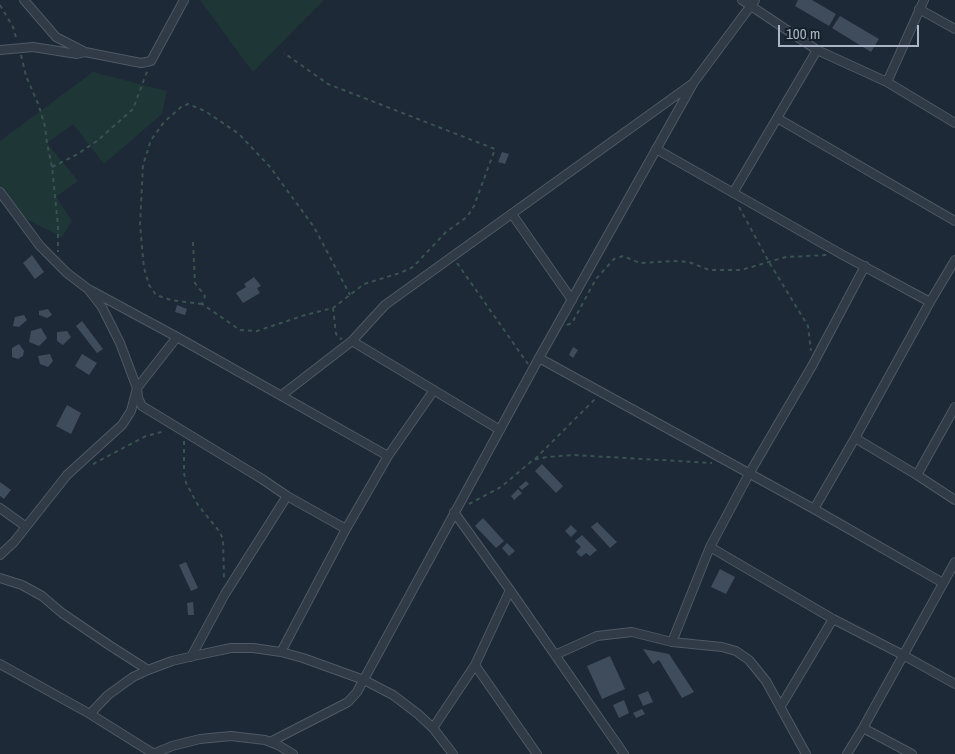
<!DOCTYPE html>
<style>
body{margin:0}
#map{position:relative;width:955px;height:754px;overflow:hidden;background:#1d2936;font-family:"Archivo Narrow",sans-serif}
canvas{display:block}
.scale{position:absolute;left:778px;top:25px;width:141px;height:22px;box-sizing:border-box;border:2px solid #aab6c5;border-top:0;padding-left:6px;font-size:15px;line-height:18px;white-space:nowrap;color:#aab6c5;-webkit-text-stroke:4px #16202b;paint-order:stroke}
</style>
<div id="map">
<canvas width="955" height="754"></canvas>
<div class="scale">100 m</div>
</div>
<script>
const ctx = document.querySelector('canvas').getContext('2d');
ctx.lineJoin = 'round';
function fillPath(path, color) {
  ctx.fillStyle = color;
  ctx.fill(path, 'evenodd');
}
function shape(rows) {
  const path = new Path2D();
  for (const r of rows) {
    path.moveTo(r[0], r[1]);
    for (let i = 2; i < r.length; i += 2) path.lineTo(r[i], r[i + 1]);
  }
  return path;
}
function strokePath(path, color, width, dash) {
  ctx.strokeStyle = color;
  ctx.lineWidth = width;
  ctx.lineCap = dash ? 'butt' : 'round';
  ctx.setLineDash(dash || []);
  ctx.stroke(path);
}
fillPath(shape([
 [200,0,324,0,253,72],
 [93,72,167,91,162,114,104,164,73,124,47,143,78,181,56,197,72,221,62,237,14,213,0,194,0,141]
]), '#1f3637');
fillPath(shape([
 [798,0,812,0,836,14,829,26,795,6],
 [840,16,879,39,871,52,832,28],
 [502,152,509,154,505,164,498,162],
 [32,255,44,272,35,279,23,263],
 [254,277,261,286,257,288,260,293,243,303,236,293,246,287,244,284],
 [177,305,187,309,185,315,175,312],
 [48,309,52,315,47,318,39,315,39,311],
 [24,315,27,320,19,327,13,326,15,317],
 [82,321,103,349,97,353,76,326],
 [41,328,47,338,39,346,29,342,31,331],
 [67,331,71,337,63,345,57,341,57,332],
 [19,344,24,351,23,356,18,359,12,357,12,348],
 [573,347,578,350,573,358,569,355],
 [50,354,53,361,48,367,40,364,38,356],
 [82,354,97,363,89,375,75,366],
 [67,405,81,413,71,434,56,426],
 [542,464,563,486,556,493,535,471],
 [526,481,529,484,522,490,519,487],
 [0,482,11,490,4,499,0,496],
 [518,489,522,493,514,500,511,496],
 [483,518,504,541,496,548,475,526],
 [597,522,617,542,610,548,591,527],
 [571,525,577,531,571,537,565,531],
 [582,535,597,550,590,556,586,553,581,557,576,552,581,547,575,541],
 [507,543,515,551,509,556,502,548],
 [186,562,198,588,191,591,179,565],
 [720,569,735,577,726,594,711,587],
 [193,602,194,615,188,615,187,603],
 [643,649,669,654,694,692,682,698,659,660,653,664],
 [610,656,625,689,602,699,587,666],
 [648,691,653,702,643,706,638,695],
 [624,700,629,713,619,718,613,705],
 [642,709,645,714,636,718,633,713]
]), '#3e4c5c');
const street = shape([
 [24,0,56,37,85,52,141,63,151,61,184,0],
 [742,0,817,50,887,82,955,123],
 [919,9,955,29],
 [0,50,33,47,77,54,85,52],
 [887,82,924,0],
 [777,118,955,221],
 [656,149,841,254,930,302],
 [0,192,40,246,67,273,88,289,102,307,120,343,137,388,138,398,142,406,262,479,287,496,346,529],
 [733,193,817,50],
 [512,214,572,300],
 [90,290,177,337,388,456],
 [352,341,500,430],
 [539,358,814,509,943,583],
 [282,395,352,341,385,305,692,84],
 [855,438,917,475,955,500],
 [917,475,955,407],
 [0,508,25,526],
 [814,509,855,438,930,302,955,260],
 [454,512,510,590,624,754],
 [710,547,833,619,903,655,955,684],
 [0,555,14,542,67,475,122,425,131,411,137,388,177,337],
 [0,578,22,585,42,596,62,613,109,645,148,670],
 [672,642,710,547,749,474,812,366,865,266],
 [281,652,346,529,388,456,434,390],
 [555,655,597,636,632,632,672,642,722,647,736,651,749,660,766,681,806,754],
 [191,657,225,594,287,496],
 [0,664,90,714,154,754],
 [475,665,537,754],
 [781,706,833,619],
 [90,714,108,695,133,677,148,670,172,661,198,655,231,648,253,648,281,652,303,658,364,680,393,695,418,714,433,728,453,754],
 [433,728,475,665,510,590],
 [863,728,912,754],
 [270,742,348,702,357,692,539,358,694,82,755,0],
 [153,754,172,746,200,739,231,736,265,740,278,745,293,754],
 [847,754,863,728,955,562]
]);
strokePath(street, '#4e5965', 10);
strokePath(shape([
 [0,5,13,27,17,41],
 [21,55,26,76,39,106,45,127,47,143,52,167,58,226,58,252],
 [52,167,76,155,97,141,133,109,148,69],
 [739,207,769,262,808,326,811,351],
 [193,242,195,283,205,296,202,304,240,330,257,331,305,315,333,308,364,284,400,273,413,267,446,232,467,217,474,206,495,149,328,84,284,53],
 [457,263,528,364],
 [202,304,171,300,156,295,149,285,144,268,140,225,143,165,151,140,164,122,181,107,188,104,205,111,239,134,270,167,314,227,350,295],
 [333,308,336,334,339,338,342,339],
 [567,325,572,323,596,279,614,259,623,256,640,263,672,261,689,262,709,270,741,270,786,257,827,255],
 [184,441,184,473,186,483,198,505,219,531,223,539,224,579],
 [535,459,595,399],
 [93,464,146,436,165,431],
 [469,504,501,487,533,460,547,457,574,455,712,463]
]), '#395252', 2, [4, 4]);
strokePath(street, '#313b47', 8);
</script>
